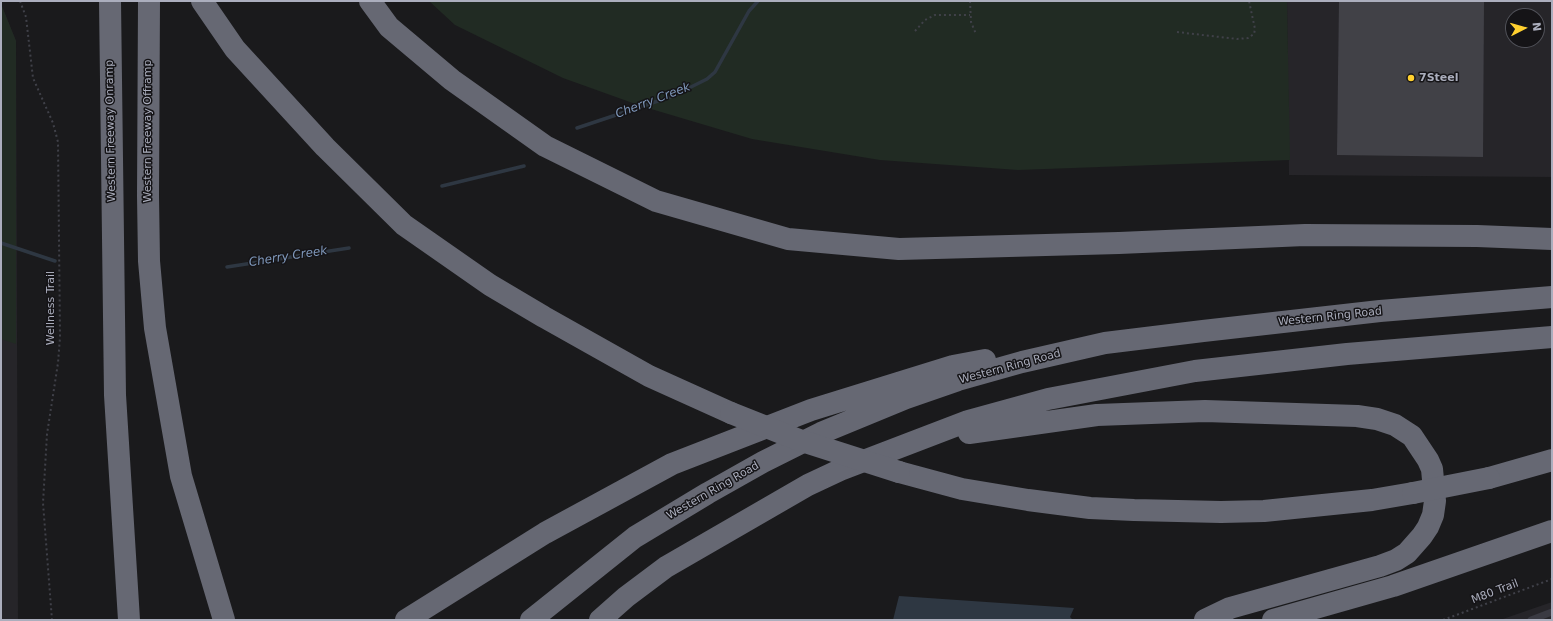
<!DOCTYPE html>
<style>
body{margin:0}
#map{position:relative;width:1553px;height:621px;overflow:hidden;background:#1a1a1c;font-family:"DejaVu Sans",sans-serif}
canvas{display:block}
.frame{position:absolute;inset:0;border:2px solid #abaebd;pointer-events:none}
.north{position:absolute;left:1505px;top:8px;width:40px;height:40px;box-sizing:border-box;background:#151417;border:1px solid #515259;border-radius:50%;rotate:84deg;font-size:11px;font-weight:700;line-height:16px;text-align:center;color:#abaebd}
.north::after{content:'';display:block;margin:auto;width:14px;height:18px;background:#ffd02f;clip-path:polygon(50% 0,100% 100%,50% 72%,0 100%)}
</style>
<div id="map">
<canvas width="1553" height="621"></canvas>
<div class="frame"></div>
<div class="north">N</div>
</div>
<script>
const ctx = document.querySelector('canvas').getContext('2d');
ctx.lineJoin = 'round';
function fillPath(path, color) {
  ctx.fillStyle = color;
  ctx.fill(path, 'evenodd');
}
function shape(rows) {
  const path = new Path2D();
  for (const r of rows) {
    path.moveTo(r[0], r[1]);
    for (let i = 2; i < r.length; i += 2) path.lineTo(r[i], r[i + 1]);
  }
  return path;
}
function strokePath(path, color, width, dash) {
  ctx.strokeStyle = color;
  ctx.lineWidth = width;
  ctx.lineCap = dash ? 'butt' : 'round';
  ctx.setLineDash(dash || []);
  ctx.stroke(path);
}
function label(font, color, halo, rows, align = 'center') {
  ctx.font = font + ' "DejaVu Sans",sans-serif';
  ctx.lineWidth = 3;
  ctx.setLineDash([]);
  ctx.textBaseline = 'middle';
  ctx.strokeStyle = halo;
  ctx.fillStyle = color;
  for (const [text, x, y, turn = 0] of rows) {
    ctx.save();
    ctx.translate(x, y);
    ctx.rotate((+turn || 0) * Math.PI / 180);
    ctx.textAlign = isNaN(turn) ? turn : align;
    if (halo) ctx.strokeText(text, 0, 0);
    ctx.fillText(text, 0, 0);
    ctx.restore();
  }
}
fillPath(shape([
 [1287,1,1552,1,1552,177,1289,175],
 [1513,16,1537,16,1537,40,1513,40],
 [1,4,16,41,18,620,1,620],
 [1552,602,1552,620,1500,620]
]), '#262529');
fillPath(shape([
 [429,1,1287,1,1290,160,1018,170,880,160,752,139,641,106,563,78,455,25],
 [1,4,16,41,16,344,1,339]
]), '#212b23');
fillPath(shape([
 [899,596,1074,608,1070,617,1073,620,893,620]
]), '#2e3742');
strokePath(shape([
 [577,128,673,96,707,79,715,72,749,11,758,1],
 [442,186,524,166],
 [1,243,55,261],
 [227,267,349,248]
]), '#2e3742', 3.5);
fillPath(shape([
 [1339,1,1484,1,1483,157,1337,155]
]), '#414147');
strokePath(shape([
 [20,1,26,17,33,78,53,123,58,142,60,337,58,363,47,434,43,503,52,620],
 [970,1,971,22,976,34],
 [915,31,925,20,935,15,970,15],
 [1177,32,1237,39,1248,38,1254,34,1255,29,1249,1],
 [1443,620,1552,579]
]), '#404149', 2, [2, 3]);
strokePath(shape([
 [1531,620,1552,612]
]), '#3a3a42', 7);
strokePath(shape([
 [110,1,115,395,129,620],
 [149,1,148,196,149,261,155,328,181,476,224,620],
 [202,1,235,49,325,147,404,225,490,285,544,317,649,376,731,413],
 [370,1,389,27,452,80,545,146,656,201,788,239,899,249,1119,243,1305,235,1477,236,1552,239],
 [969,433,1097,415,1205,411,1357,416,1377,419,1395,425,1412,436,1428,460,1432,469,1435,501,1433,515,1428,527,1422,536,1407,553,1396,560,1380,566,1230,608,1205,620],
 [899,472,962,489,1028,500,1090,508,1134,510,1221,512,1264,511,1372,500,1413,493],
 [1489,478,1552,460],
 [406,620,545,533,672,464,811,410,953,366,985,360],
 [531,620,635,537,708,493,763,462,821,433,906,398,958,380,1022,362,1105,343,1203,331,1380,311,1552,297],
 [600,620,626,597,666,567,808,485,840,470,968,421,1048,399,1195,371,1347,354,1552,337],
 [1273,620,1393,586,1552,531]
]), '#666873', 22);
strokePath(shape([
 [731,413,799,440,899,472],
 [1413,493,1489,478]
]), '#666873', 22);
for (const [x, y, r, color] of [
 [1411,78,4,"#ffd02f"]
]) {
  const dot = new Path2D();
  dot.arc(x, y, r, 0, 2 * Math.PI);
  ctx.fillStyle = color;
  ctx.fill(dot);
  strokePath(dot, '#151417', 1.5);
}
label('bold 11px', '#abaebd', '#151417', [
 ["7Steel",1419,78]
], 'left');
label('11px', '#abaebd', '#151417', [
 ["Western Freeway Onramp",111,131,-91],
 ["Western Freeway Offramp",148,131,-90],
 ["Wellness Trail",51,308,-90],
 ["Western Ring Road",1330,317,-6],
 ["Western Ring Road",1010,367,-15],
 ["Western Ring Road",713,491,-30],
 ["M80 Trail",1495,592,-21]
]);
label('italic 12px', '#7f98bb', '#151417', [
 ["Cherry Creek",653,101,-21],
 ["Cherry Creek",288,257,-9]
]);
</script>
